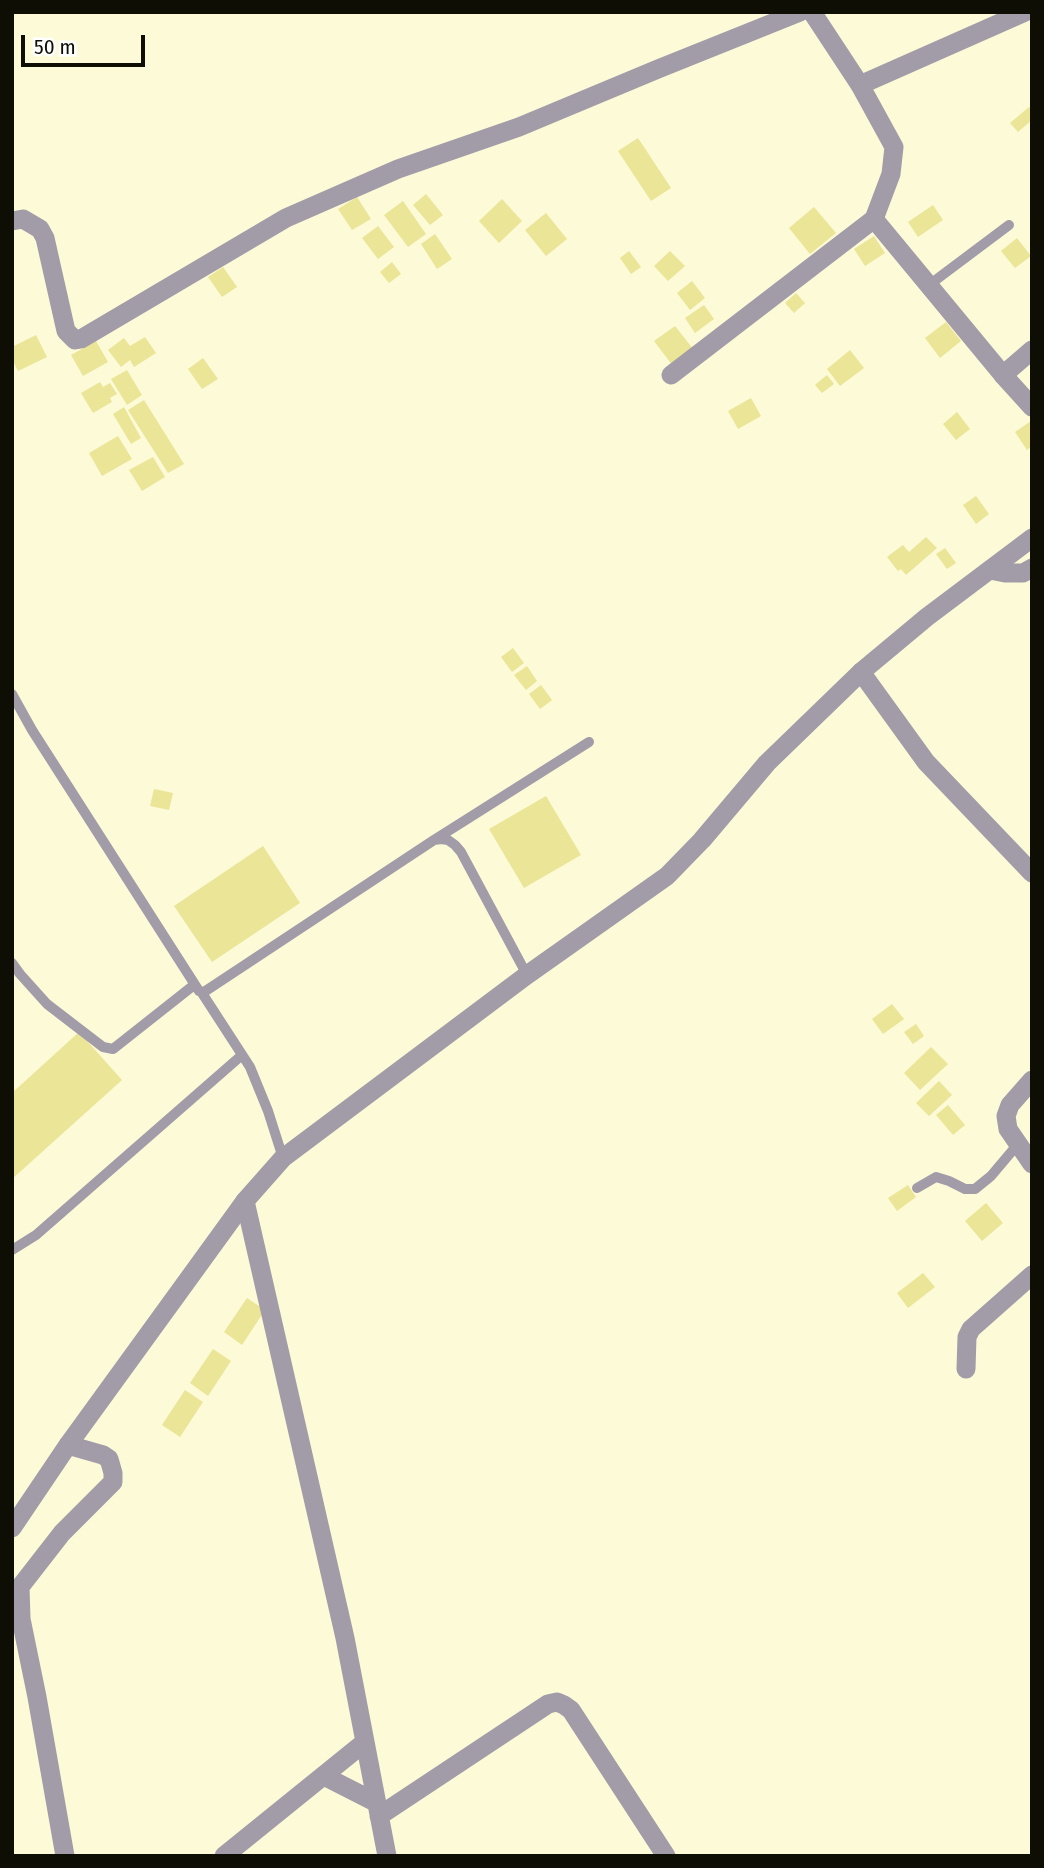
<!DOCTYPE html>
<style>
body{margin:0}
#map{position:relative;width:1044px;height:1868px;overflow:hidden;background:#fcfad7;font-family:"Fira Sans Condensed",sans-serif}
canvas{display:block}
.frame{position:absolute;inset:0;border:14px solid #0f0e04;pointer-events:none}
.scale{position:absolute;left:21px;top:35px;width:124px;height:32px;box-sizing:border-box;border:4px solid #0f0e04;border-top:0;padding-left:9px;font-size:21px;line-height:24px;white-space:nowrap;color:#0f0e04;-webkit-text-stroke:5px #fff;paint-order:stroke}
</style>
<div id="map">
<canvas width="1044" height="1868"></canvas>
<div class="frame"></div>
<div class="scale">50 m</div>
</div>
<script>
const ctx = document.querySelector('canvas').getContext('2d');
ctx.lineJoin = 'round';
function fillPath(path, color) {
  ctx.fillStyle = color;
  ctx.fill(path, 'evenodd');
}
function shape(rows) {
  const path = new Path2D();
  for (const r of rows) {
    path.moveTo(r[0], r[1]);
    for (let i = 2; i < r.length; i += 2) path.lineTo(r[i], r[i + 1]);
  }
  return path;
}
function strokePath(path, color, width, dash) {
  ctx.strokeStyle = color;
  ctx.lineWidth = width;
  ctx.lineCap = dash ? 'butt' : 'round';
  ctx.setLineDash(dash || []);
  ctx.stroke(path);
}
fillPath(shape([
 [1029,107,1032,110,1032,120,1018,132,1010,123],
 [638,138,671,188,651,201,618,151],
 [426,194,443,215,430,225,413,205],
 [357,197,371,219,352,230,338,209],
 [502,199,522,221,499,243,479,221],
 [403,201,426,234,408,247,384,215],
 [933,205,943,220,918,237,908,222],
 [814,207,836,233,810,254,789,228],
 [546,213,567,239,546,256,525,230],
 [378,226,394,247,378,259,362,238],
 [435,234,452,259,437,269,421,244],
 [874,236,885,253,865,266,854,249],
 [1017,238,1031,256,1015,268,1001,251],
 [629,251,641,267,631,274,620,258],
 [670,251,685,266,668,281,654,266],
 [392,262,401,274,389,283,380,272],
 [223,267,237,287,222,297,208,277],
 [692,281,705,298,690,310,677,293],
 [796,293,805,303,794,313,785,303],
 [704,305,714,319,695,333,685,318],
 [946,322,961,341,940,358,925,338],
 [675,326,694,350,673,366,654,341],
 [36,335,47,357,18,371,12,359,12,347],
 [145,337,156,353,134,367,130,360,121,367,108,350,124,338,130,346],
 [96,341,108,362,83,376,71,355],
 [850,350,864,368,840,386,827,369],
 [203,358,218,379,202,389,188,369],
 [127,370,142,395,127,405,111,379],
 [827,375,834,384,822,393,815,385],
 [100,382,103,387,110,383,117,394,110,398,112,402,93,413,81,393],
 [751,398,761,416,738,429,728,411],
 [144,400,184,464,168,473,128,410],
 [124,407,141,438,131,444,113,414],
 [957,412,970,429,956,440,943,424],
 [1031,421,1032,446,1027,450,1015,432],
 [118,436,132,459,102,476,89,453],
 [153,457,165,477,142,491,129,470],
 [976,496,989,514,976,524,963,505],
 [926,537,937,548,906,575,901,569,898,571,887,557,903,545,909,552],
 [945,548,956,563,947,569,936,554],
 [513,648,524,663,512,672,501,657],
 [527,666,537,681,526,690,514,675],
 [541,685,552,700,540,709,529,694],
 [154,789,173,793,169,810,150,806],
 [546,796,581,855,524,888,489,829],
 [263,846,300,903,212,962,174,906],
 [892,1004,904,1019,883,1034,872,1019],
 [916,1024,924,1036,913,1044,904,1032],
 [79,1032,122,1080,12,1179,12,1093],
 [931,1047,948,1064,920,1090,904,1073],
 [939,1081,952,1095,929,1116,916,1103],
 [948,1105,965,1125,953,1135,936,1115],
 [908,1185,916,1197,897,1211,888,1198],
 [986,1203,1003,1223,982,1241,965,1221],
 [923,1273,935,1287,908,1308,897,1293],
 [247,1298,265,1310,242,1345,224,1332],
 [213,1349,231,1361,208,1396,190,1383],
 [185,1390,203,1402,180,1437,162,1425]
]), '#ebe597');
strokePath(shape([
 [929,285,1009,225],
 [12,694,32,730,199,991,204,992,434,840,441,839,448,840,455,845,461,852,527,975],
 [434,840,589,742],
 [12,963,20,974,47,1004,103,1047,113,1049,194,985],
 [202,993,250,1067,268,1111,283,1158],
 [917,1188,936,1177,949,1181,965,1189,975,1189,991,1176,1018,1144],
 [12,1250,36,1235,242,1055]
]), '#a29ba8', 10);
strokePath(shape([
 [860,85,1025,12],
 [12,221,23,219,40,229,45,238,66,331,75,340,81,339,286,218,398,169,519,127,658,69,800,12],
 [671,375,874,219],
 [1003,375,1032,350],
 [990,570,1005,573,1023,573,1032,568],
 [861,672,926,762,1032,873],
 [1032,1080,1010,1105,1006,1116,1008,1129,1032,1164],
 [245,1201,345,1638,387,1856],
 [966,1369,967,1337,971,1329,1032,1275],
 [324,1776,377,1803],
 [379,1816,548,1704,557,1702,564,1705,571,1710,666,1856],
 [65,1856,37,1697,21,1619,20,1587,62,1533,113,1482,113,1473,109,1459,103,1455,68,1445],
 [224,1856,365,1742]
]), '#a29ba8', 19);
strokePath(shape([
 [812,12,860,85,894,147,891,174,874,219,1003,375,1032,407],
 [12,1528,68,1445,245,1201,283,1158,527,975,667,876,702,840,767,763,861,672,927,617,1032,538]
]), '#a29ba8', 19);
</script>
